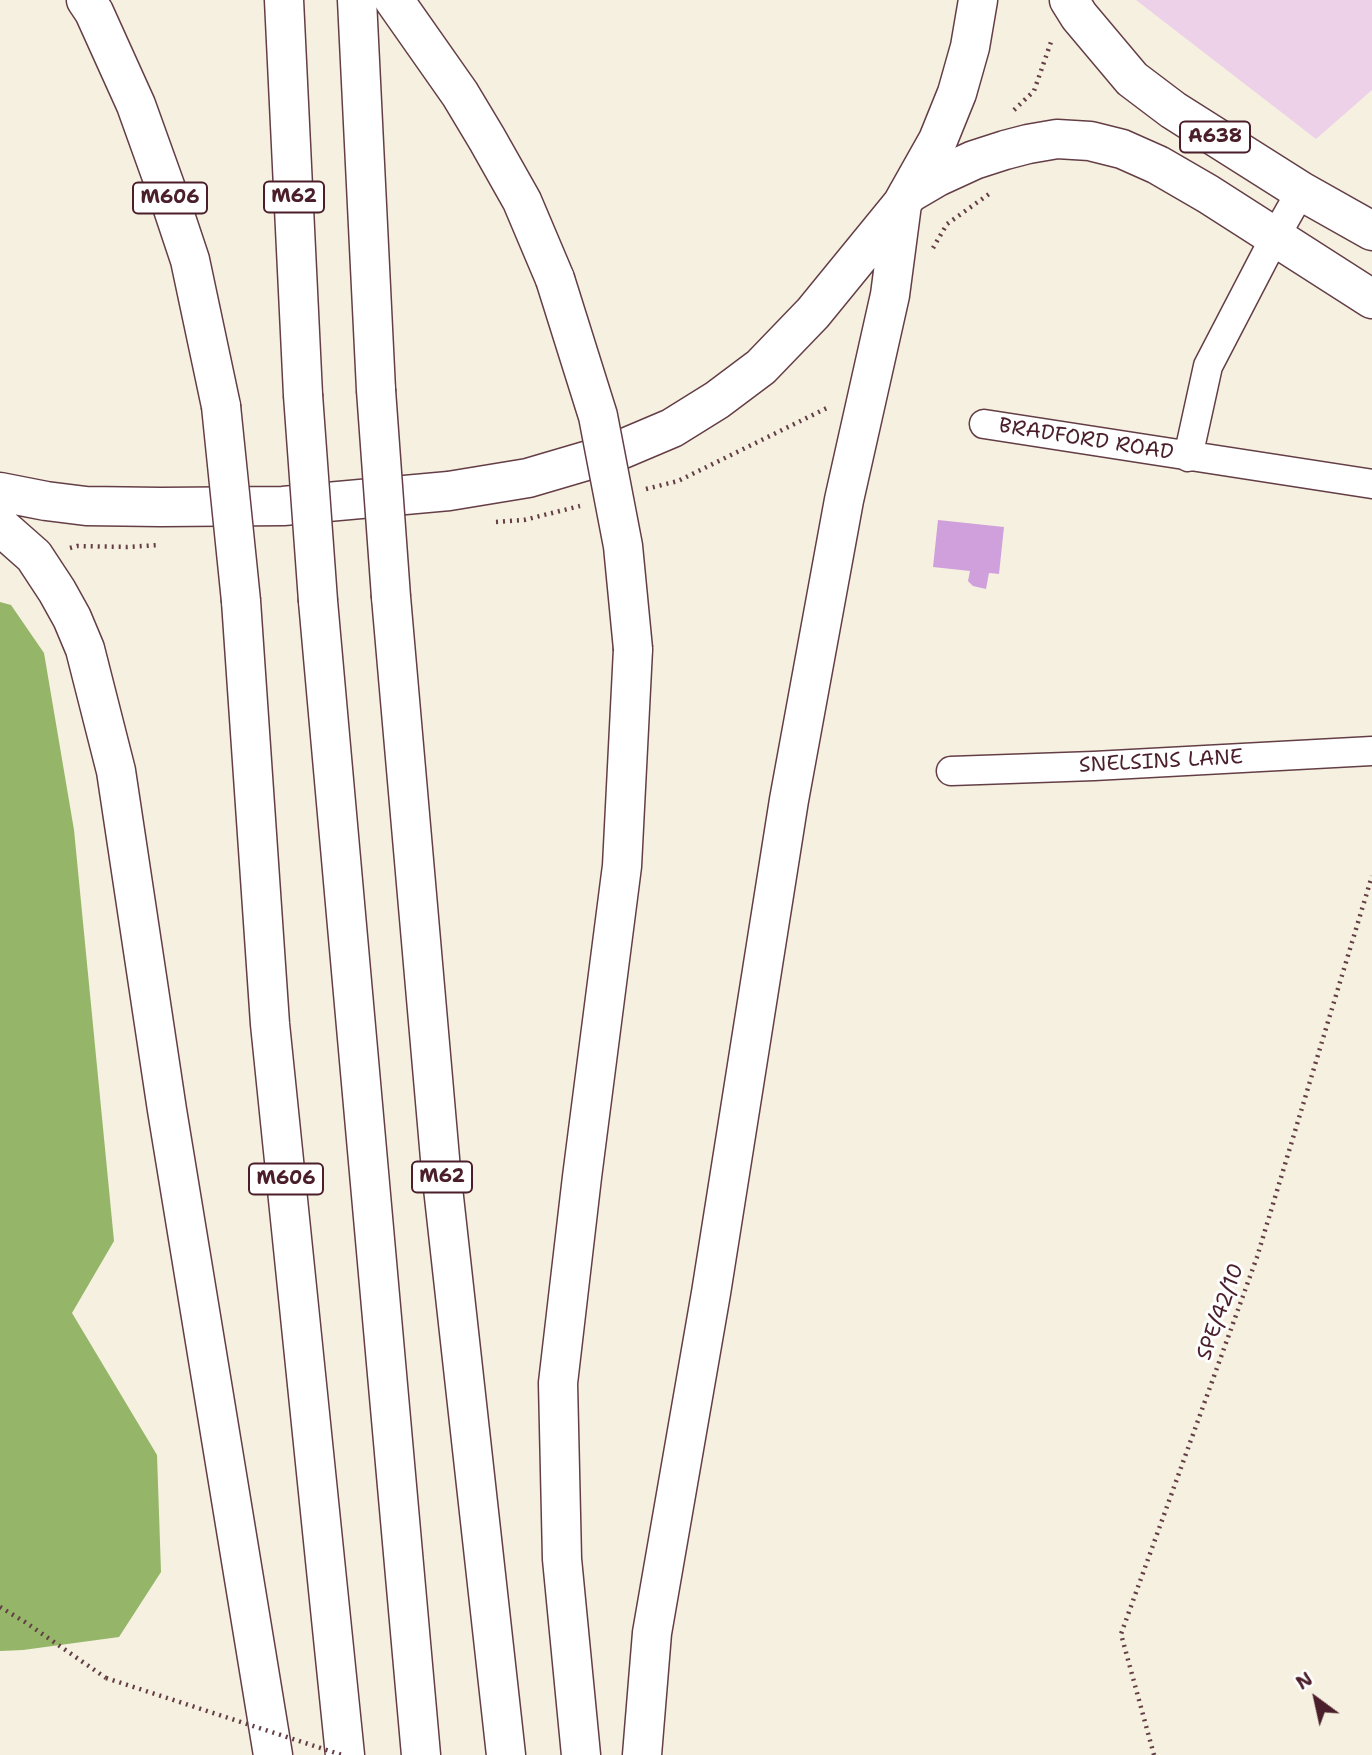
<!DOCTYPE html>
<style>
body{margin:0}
#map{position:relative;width:1372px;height:1755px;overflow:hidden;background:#f5f0df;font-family:"Shantell Sans",sans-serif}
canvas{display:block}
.north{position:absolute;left:1281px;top:1664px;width:70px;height:70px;-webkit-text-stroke:5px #fff;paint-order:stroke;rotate:327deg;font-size:19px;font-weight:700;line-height:28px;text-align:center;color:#4a1f2b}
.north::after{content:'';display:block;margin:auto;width:24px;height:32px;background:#4a1f2b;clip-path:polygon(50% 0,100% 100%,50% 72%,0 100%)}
</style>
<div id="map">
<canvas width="1372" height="1755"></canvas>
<div class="north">N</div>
</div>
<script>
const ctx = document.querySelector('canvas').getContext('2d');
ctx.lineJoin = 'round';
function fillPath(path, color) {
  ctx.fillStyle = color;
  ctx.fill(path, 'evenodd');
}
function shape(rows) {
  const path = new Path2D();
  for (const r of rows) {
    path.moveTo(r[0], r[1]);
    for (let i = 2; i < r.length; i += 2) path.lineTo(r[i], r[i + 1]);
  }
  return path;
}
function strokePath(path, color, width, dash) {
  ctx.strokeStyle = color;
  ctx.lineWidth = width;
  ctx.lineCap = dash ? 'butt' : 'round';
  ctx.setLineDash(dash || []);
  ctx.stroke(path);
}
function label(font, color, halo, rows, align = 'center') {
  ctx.font = font + ' "Shantell Sans",sans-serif';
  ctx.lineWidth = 6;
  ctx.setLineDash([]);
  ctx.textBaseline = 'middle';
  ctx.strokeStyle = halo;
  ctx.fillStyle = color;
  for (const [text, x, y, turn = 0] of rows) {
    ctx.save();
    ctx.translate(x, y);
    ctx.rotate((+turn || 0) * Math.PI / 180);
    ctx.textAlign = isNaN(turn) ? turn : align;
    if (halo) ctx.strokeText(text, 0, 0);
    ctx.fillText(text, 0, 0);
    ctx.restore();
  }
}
fillPath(shape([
 [1136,0,1372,0,1372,90,1316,139]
]), '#ecd1e9');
fillPath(shape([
 [0,602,11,605,44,653,74,830,114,1241,72,1313,157,1455,161,1572,119,1637,23,1650,0,1651]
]), '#95b568');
fillPath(shape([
 [938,520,1004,527,999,574,989,573,986,589,973,586,968,581,970,571,933,567]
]), '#cfa0db');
const street = shape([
 [984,424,1372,484],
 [1188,457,1208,366,1275,237,1301,191],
 [951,771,1094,766,1372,751]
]);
const primary = shape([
 [1069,0,1079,16,1132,79,1173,110,1301,191,1372,231],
 [908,194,937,177,974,160,1005,150,1028,144,1057,139,1090,141,1122,149,1158,165,1208,194,1372,299]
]);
const highway = shape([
 [86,0,94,12,136,105,169,197,190,260,221,406],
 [284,0,303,395],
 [357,0,376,390],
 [394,0,460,94,487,139,522,201,555,279],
 [0,492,46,501,86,506,161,507,283,506,449,491,528,478,613,453,672,428,717,400,761,367,813,313,902,204,938,140,957,93,970,47,978,0],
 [0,526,34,556,57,591,72,618,85,649,116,771,167,1110,273,1755],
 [391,597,441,1170,506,1755],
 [241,601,270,1024,345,1755],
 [318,601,421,1755],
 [581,1755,562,1559,558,1383,582,1177,622,866,633,649],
 [642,1755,652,1633,711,1293,789,800,844,500,890,295,902,204]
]);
strokePath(street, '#643e46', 31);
strokePath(primary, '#643e46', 41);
strokePath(highway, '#643e46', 41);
strokePath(shape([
 [1014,110,1034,91,1052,39],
 [933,248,947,224,989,194],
 [646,489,678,481,829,407],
 [496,522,524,520,580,506],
 [70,548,77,546,127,547,159,545],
 [0,1607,25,1622,106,1678],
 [1154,1755,1121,1634,1257,1257,1372,876]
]), '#643e46', 4.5, [2, 5]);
strokePath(street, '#fff', 28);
strokePath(primary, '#fff', 38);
strokePath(highway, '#fff', 38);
const highwayBridge = shape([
 [555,279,598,416,623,546,633,649],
 [376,390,391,597],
 [303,395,318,601],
 [221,406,241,601]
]);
strokePath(highwayBridge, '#643e46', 41, []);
strokePath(shape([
 [106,1678,342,1755]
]), '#643e46', 4.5, [2, 5]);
strokePath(highwayBridge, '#fff', 38);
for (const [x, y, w] of [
 [1215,137,70],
 [294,197,60],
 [170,198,74],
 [442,1177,60],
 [286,1179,74]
]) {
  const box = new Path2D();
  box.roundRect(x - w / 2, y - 15.5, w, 31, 5);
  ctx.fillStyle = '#fff';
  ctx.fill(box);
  strokePath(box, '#4a1f2b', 2);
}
label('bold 19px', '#4a1f2b', null, [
 ["A638",1215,137],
 ["M62",294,197],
 ["M606",170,198],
 ["M62",442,1177],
 ["M606",286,1179]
]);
label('21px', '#4a1f2b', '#fff', [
 ["BRADFORD ROAD",1086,440,9],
 ["SNELSINS LANE",1161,762,-3],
 ["SPE/42/10",1221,1312,-70]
]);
</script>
